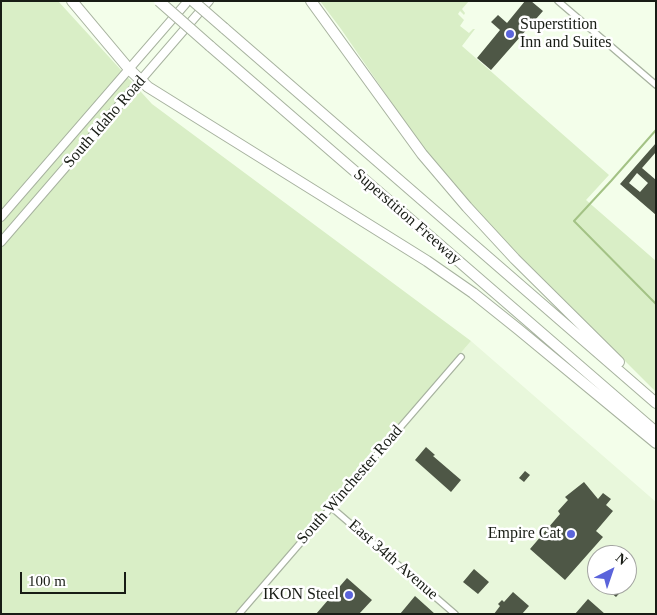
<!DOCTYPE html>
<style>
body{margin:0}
#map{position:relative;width:657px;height:615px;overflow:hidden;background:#f3feea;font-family:"Times New Roman",serif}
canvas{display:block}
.frame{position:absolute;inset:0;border:2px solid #181c15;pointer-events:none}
.north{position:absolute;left:587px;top:545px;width:50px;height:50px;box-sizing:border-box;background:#fff;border:1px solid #a3a4a1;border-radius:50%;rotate:41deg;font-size:14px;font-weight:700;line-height:20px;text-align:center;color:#181c15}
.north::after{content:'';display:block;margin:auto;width:18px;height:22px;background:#5b64db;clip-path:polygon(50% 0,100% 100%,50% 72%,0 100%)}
.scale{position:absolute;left:20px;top:572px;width:106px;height:22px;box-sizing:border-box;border:2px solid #181c15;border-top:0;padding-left:6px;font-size:15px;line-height:18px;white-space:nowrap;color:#181c15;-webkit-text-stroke:4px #fff;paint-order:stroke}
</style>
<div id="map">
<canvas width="657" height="615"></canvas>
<div class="frame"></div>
<div class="north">N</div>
<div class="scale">100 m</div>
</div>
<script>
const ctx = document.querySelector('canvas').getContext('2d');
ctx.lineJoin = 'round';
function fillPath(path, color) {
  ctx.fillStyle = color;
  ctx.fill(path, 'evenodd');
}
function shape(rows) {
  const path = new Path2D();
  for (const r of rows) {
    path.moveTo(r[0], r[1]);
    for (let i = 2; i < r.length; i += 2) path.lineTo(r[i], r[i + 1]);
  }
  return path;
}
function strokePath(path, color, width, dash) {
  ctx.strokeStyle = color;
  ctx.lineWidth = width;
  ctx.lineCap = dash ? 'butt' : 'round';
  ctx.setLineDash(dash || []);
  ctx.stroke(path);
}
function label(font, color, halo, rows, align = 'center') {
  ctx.font = font + ' "Times New Roman",serif';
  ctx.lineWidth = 5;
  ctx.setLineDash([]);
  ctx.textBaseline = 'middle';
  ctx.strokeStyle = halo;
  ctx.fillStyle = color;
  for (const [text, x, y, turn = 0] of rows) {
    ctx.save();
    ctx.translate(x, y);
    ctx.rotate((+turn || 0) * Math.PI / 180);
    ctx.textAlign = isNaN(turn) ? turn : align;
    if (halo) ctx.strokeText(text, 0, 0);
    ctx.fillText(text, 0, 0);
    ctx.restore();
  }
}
fillPath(shape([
 [471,341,656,502,656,614,239,614],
 [597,555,627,555,627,585,597,585]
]), '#e8f7db');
fillPath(shape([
 [1,1,58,1,152,104,471,341,237,614,1,614],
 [320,1,469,1,462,9,465,13,464,15,460,11,458,14,464,20,460,26,469,33,473,29,475,29,462,46,609,175,586,200,656,261,656,392,489,225,454,186,425,151,341,29]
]), '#d9eec6');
strokePath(shape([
 [656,130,611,181,574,221,656,304]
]), '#a3c285', 2);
fillPath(shape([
 [525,1,531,1,543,11,491,70,477,58,500,30,491,22,498,15,507,23],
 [656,143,656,152,642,168,656,180,656,215,620,184],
 [637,173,648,183,640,192,629,183],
 [426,447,435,455,433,456,461,480,451,492,415,460],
 [525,471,530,475,524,482,519,478],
 [584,482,598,499,603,493,611,499,606,505,613,511,596,531,603,537,565,580,530,549,560,514,558,511,568,500,565,497],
 [474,569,489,582,478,594,463,582],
 [347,578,372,600,359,614,316,614],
 [602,585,627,585,616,597],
 [513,592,529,606,522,614,494,614,500,606,498,604,502,600,504,602],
 [415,596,435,614,400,614],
 [588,599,605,614,575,614]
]), '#4e5746');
const street = shape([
 [558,1,656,85],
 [331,507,455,614],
 [239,614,461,357]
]);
const secondary = shape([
 [1,217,188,1],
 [1,242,209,1]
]);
const highway = shape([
 [72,1,129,69,148,87,427,261,473,293,518,329,656,443],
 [311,1,422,154,467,207,515,259,619,362],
 [224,28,656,403],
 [210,46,656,432]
]);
strokePath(street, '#a7b29f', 8);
strokePath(secondary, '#a7b29f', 10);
strokePath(highway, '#a7b29f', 12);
strokePath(street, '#fff', 5.5);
strokePath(secondary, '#fff', 8);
strokePath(highway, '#fff', 10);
const highwayBridge = shape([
 [159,1,210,46],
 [193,1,224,28]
]);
strokePath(highwayBridge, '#a7b29f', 12, []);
strokePath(highwayBridge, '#fff', 10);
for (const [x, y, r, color] of [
 [510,34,5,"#5b64db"],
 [571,534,5,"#5b64db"],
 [349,595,5,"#5b64db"]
]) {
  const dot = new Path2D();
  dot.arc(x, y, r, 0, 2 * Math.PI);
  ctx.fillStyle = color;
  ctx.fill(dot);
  strokePath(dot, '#fff', 2);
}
label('16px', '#181c15', '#fff', [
 ["Superstition",520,25,"left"],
 ["Inn and Suites",520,43,"left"],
 ["Empire Cat",561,534],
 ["IKON Steel",339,595]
], 'right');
label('16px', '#181c15', '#fff', [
 ["South Idaho Road",105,122,-49],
 ["Superstition Freeway",407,217,41],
 ["South Winchester Road",350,485,-49],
 ["East 34th Avenue",393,560,41]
]);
</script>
